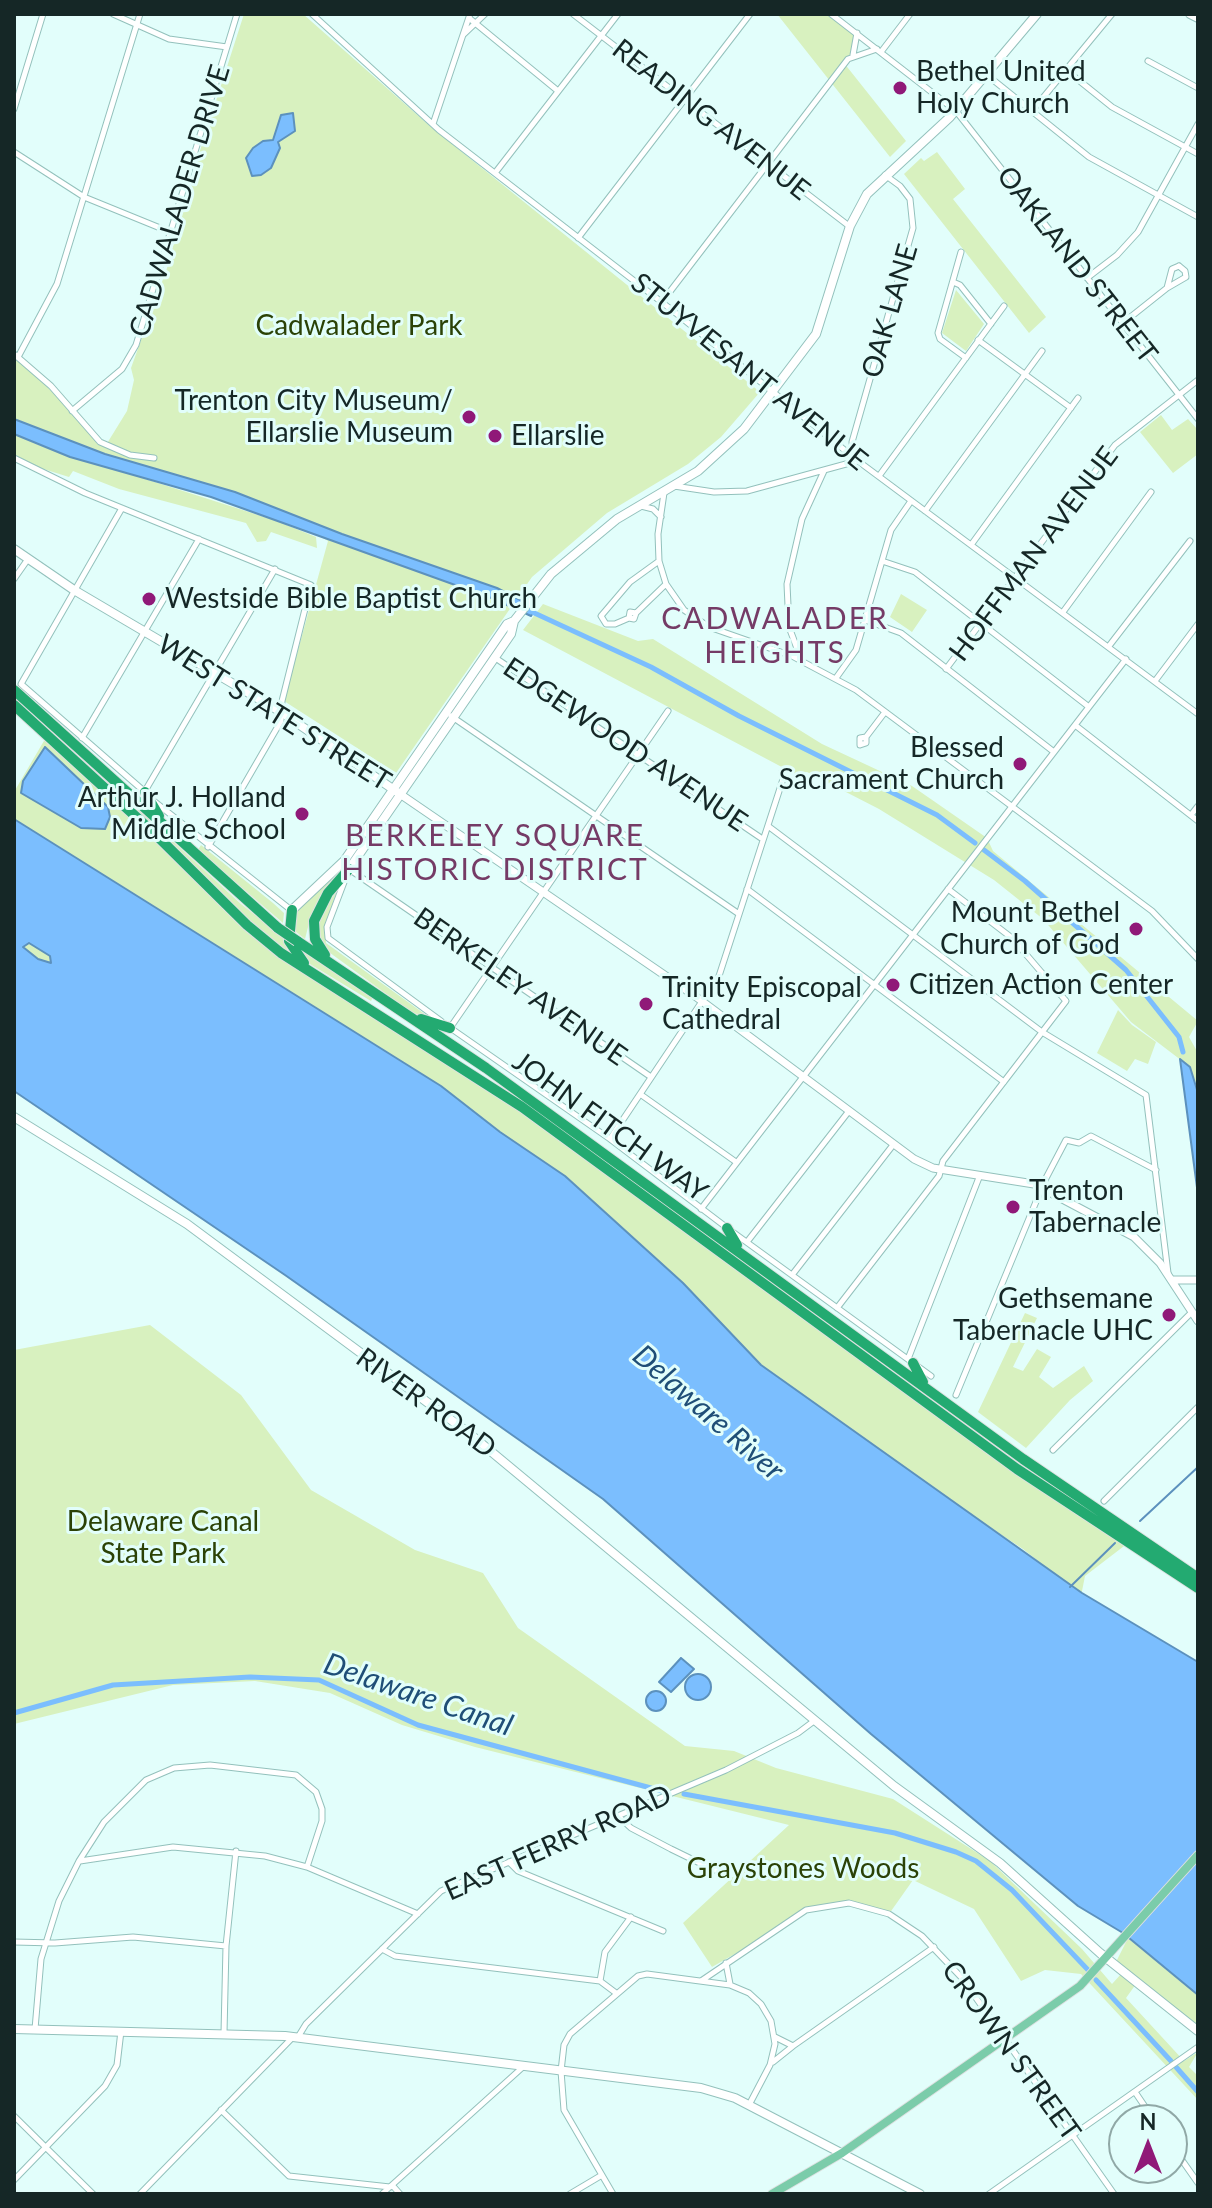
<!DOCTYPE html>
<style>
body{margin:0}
#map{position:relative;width:1212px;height:2208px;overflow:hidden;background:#e2fefb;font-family:Lato,sans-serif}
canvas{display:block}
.frame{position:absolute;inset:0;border:16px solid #152726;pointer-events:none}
.north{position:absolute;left:1108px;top:2104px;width:80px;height:80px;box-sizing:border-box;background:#e2fefb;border:2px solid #90a8a6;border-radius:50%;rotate:0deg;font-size:22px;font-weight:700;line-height:32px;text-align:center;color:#152726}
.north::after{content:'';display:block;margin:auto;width:28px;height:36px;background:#901978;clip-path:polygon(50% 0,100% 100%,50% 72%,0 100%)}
</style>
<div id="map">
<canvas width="1212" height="2208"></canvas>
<div class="frame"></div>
<div class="north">N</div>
</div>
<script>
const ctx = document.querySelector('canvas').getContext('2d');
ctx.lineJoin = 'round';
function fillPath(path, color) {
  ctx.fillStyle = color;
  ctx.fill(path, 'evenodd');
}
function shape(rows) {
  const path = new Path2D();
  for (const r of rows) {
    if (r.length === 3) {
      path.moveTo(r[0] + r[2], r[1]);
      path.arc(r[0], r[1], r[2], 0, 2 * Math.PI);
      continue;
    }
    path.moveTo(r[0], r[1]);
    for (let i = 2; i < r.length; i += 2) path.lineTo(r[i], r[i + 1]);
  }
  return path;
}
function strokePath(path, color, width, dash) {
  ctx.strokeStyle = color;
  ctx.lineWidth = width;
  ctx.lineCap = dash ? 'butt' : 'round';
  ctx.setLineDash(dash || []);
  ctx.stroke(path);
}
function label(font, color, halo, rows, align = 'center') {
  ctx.font = font + ' Lato,sans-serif';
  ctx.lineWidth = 6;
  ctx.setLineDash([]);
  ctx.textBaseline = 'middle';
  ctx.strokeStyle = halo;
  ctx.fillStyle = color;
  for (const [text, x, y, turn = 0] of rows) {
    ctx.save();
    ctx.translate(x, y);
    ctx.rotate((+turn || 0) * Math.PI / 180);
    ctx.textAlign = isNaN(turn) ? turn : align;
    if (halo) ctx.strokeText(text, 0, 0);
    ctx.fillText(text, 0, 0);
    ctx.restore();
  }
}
fillPath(shape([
 [244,14,303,14,431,127,760,392,721,437,688,464,607,513,532,577,396,773,284,701,328,541,268,505,235,492,105,454,14,419,14,354,106,445,127,411,134,380,131,368,167,268,197,160],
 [777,14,833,14,862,37,844,63,906,141,890,157],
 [937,152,965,189,953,199,1046,317,1029,333,904,174,921,158,924,161],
 [956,290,984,324,966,351,942,333],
 [1161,415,1172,430,1188,419,1198,430,1198,454,1173,473,1140,432],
 [14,434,39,445,277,521,316,537,317,548,271,532,266,541,257,542,246,523,119,489,73,471,69,477,37,467,14,454],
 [901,594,927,610,912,632,890,617],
 [543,604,638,641,653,639,822,744,912,786,987,838,993,851,1198,1021,1189,1037,1198,1053,1198,1089,1190,1067,1131,1022,1043,919,994,880,879,809,807,772,795,774,523,630],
 [14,695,241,904,283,937,288,952,257,928],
 [48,734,264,940,438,1050,1128,1543,1085,1576,1081,1596,1023,1549,925,1485,761,1365,683,1283,565,1176,500,1132,441,1086,14,819,14,792],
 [201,845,273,903,284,913,283,923,198,850],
 [338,873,311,915,305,939,291,928,295,911],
 [341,881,325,924,326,943,433,1020,411,1012,322,947,316,922],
 [29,942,52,958,51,963,38,959,23,947],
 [294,945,373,997,371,1001,305,961],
 [1118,1010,1132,1025,1156,1042,1148,1064,1135,1059,1127,1071,1097,1053],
 [1025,1313,1037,1318,1013,1367,1023,1371,1037,1349,1051,1357,1039,1377,1053,1388,1084,1366,1093,1381,1070,1400,1026,1448,978,1412],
 [150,1325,241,1395,311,1490,415,1550,483,1573,518,1628,685,1746,734,1751,776,1768,893,1799,990,1861,1082,1949,1112,1984,1122,1973,1136,1984,1126,1998,1184,2061,1198,2052,1189,2067,1198,2076,1198,2100,1081,1974,1045,1970,1021,1981,974,1909,913,1880,889,1914,860,1904,817,1907,712,1967,683,1923,789,1825,475,1747,402,1725,330,1693,255,1681,173,1685,14,1724,14,1350],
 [1128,1938,1198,1995,1198,2031,1115,1964]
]), '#d8f1bf');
const water = shape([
 [293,113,295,131,278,142,280,148,271,168,261,175,252,176,246,158,253,148,263,141,273,140,281,115,293,113],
 [14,419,105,454,235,492,342,534,497,588,536,608,531,616,494,599,211,497,70,457,14,434,14,419],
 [45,747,108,807,110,817,105,829,81,828,21,793,23,781,45,747],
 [14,819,441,1086,500,1132,565,1176,683,1283,761,1365,1082,1593,1198,1662,1198,1995,1123,1933,1078,1906,871,1734,603,1499,285,1275,14,1091,14,819],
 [29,943,50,956,51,963,38,959,23,947,29,943],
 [1180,1059,1190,1067,1198,1093,1198,1195,1180,1059],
 [681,1658,694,1669,671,1692,659,1682,681,1658],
 [698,1687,13],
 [656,1701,10]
]);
fillPath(water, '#7bbefe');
strokePath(water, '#5c91bd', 2);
strokePath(shape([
 [1140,1521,1198,1467],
 [1070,1587,1115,1543]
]), '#5c91bd', 2);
strokePath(shape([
 [530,611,651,667,739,716,937,815,975,843],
 [984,850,1025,881,1126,970,1179,1037,1183,1052],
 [14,1713,113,1685,250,1677,319,1680,418,1725,662,1791],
 [684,1794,895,1833,956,1852,976,1861,1012,1890,1089,1971],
 [1096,1980,1171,2061],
 [1176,2067,1198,2092]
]), '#7bbefe', 5);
const minor = shape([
 [113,14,169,39,227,47],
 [312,14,439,130,677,314,858,461,1198,714],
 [573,14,849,226],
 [831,14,956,111,1198,419],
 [469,18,558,91],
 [464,34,485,14],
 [881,52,910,14],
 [853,55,857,33],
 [1148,61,1198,88],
 [1066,70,1112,107,1198,154],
 [987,75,1089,157,1198,217],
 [14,109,43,14],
 [1032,111,1112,14],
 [433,124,470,14],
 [14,152,84,197,170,232],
 [495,173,618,14],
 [578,238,750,14],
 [961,252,938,333,940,339,966,358],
 [1179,266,1185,271,1186,277,1167,288,1172,269,1179,266],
 [1087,278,1117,255,1138,232,1198,124],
 [953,282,960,285,991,324],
 [662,302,848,59,877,49],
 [1123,323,1167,288],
 [978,340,1071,408],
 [14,354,51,386,100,442,130,455,154,458],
 [18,357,57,284,140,14],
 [72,411,122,369,136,345,237,14],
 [853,456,852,442,913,228,910,199,900,186,885,175],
 [14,458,85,493,311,585,282,701,281,721,208,847],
 [879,476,1004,306],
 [674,486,714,492,747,491,857,461],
 [664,493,658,534,659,561,666,584,684,610,709,627,792,656,856,690,1152,911,1198,959],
 [641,506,653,509,661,517],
 [122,508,21,684,145,792],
 [925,511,1042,351],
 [971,545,1078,398],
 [882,561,915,572,1089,707],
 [14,579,28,559],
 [1063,612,1151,492],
 [636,613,666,584],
 [629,618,630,612,636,613,634,619,629,618,615,624,606,624,601,616,630,582,659,561],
 [865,620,901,633,1054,752],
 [1109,646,1190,541],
 [494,657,761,838],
 [801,659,789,627,787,584,802,519,824,471],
 [946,669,1115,445,1198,380],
 [836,678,856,650,891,530,911,501],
 [1155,681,1198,624],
 [451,716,739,914],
 [1075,725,1198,821],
 [866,737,860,738,860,745,866,743,866,737,885,712],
 [82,738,199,539],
 [145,791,275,569],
 [155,802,291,910],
 [1191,815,1198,806],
 [768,826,1042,1032,1146,1095,1168,1273],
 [747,889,1004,1082],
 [441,1021,328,938,327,927,349,869,651,1077],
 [449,1027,610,1139,726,1227],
 [450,1028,668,711],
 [640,1094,736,1162],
 [610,1139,719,976,783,779,782,772],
 [701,1209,1126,659],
 [734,1233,931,1376],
 [747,1242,849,1111],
 [792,1275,893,1145],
 [837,1308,939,1176,943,1161,1066,1001,1012,938,948,889],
 [908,1359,980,1175],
 [956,1395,1045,1180,1066,1140,1079,1143,1091,1136,1156,1170],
 [1053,1450,1192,1312],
 [1104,1501,1198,1407],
 [618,1816,631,1828,671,1849,714,1870,727,1871],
 [80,1861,173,1847,265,1856,307,1867,418,1914],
 [509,1862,518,1871,663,1931],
 [14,1942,55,1943,133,1937,226,1946],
 [382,1949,395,1956,600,1981,616,1993],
 [726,1963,730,1984],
 [600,1981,605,1952,631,1917],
 [701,1981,806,1910,849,1903,889,1914,922,1936,962,1978,1114,2194],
 [35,2029,41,1959,59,1901,79,1861,104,1822,146,1780,174,1768,210,1765,296,1775,316,1792,322,1809,322,1821,307,1867],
 [224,2033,226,1946,236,1851],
 [298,2037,306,2024,441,1891,726,1770,798,1733,814,1721],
 [775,2037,793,2046,934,1947],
 [773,2062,793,2046],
 [1135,2092,1154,2120],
 [221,2110,289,2176,390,2187],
 [14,2116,93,2194],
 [1172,2146,1198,2183],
 [14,2180,105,2086,117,2065,121,2031],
 [392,2185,400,2194],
 [140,2194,292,2038],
 [382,2194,524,2066],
 [570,2194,602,2175],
 [613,2194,564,2110,561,2071,564,2045,570,2034,638,1976,647,1974,730,1985,749,1993,761,2004,771,2021,775,2044,770,2065,749,2105],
 [989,2194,1198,2047]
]);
const tertiary = shape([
 [400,794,695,996,914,1159,933,1168,1034,1184,1134,1237,1160,1263,1198,1321],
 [1172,1280,1198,1280]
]);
const secondary = shape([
 [1190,14,1198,18],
 [14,549,74,590,281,712,400,794],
 [349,869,511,634,514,621],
 [292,910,344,861,507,624,514,621,551,574,617,519,698,471,744,429,816,334,850,226,867,194,950,117,1037,14],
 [14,1117,187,1224,470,1434,894,1786,1000,1863,1100,1953,1198,2031],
 [14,2029,285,2036,701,2088,735,2098,920,2194]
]);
const primary = shape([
 [772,2194,842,2153,1080,1986,1198,1855]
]);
const motorway = shape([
 [14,690,278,928],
 [14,705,157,836,247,925,281,953,522,1107,1017,1469,1198,1588],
 [145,792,159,816],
 [292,910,289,941,304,963],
 [297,941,486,1068,1023,1459,1198,1578],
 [325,955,315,939,314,921,328,893,349,869],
 [421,1019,450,1028],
 [727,1228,737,1245],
 [913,1363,923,1382]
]);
strokePath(minor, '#93c1bc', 7);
strokePath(tertiary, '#93c1bc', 9);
strokePath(secondary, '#93c1bc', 10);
strokePath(primary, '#dee1e1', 10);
strokePath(motorway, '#dee1e1', 12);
strokePath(minor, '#fff', 5);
strokePath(tertiary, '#fff', 7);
strokePath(secondary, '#fff', 8);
strokePath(primary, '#7bccaa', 8);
strokePath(motorway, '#23aa71', 10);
const motorwayBridge = shape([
 [278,928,297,941]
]);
strokePath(motorwayBridge, '#dee1e1', 12, []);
strokePath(motorwayBridge, '#23aa71', 10);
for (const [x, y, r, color] of [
 [900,88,8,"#901978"],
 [469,417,8,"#901978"],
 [495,436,8,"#901978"],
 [149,599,8,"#901978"],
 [1020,764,8,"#901978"],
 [302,814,8,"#901978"],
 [1136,929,8,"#901978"],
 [893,985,8,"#901978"],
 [646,1004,8,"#901978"],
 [1013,1207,8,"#901978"],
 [1169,1315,8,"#901978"]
]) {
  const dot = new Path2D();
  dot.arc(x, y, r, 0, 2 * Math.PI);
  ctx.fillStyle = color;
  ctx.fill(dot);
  strokePath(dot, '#e2fefb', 3);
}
label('28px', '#152726', '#e2fefb', [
 ["Bethel United",916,72],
 ["Holy Church",916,104],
 ["Trenton City Museum/",453,401,"right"],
 ["Ellarslie Museum",453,433,"right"],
 ["Ellarslie",511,436],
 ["Westside Bible Baptist Church",165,599],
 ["Blessed",1004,748,"right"],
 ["Sacrament Church",1004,780,"right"],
 ["Arthur J. Holland",286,798,"right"],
 ["Middle School",286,830,"right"],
 ["Mount Bethel",1120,913,"right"],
 ["Church of God",1120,945,"right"],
 ["Citizen Action Center",909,985],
 ["Trinity Episcopal",662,988],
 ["Cathedral",662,1020],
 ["Trenton",1029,1191],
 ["Tabernacle",1029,1223],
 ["Gethsemane",1153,1299,"right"],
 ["Tabernacle UHC",1153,1331,"right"]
], 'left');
label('28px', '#152726', '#e2fefb', [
 ["READING AVENUE",711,120,38],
 ["CADWALADER DRIVE",180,201,-73],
 ["OAKLAND STREET",1077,265,52],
 ["OAK LANE",890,311,-74],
 ["STUYVESANT AVENUE",749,372,39],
 ["HOFFMAN AVENUE",1034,554,-53],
 ["WEST STATE STREET",274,713,32],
 ["EDGEWOOD AVENUE",625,745,34],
 ["BERKELEY AVENUE",520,987,35],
 ["JOHN FITCH WAY",610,1127,36],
 ["RIVER ROAD",426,1403,36],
 ["EAST FERRY ROAD",558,1843,-24],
 ["CROWN STREET",1011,2051,54]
]);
label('28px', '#2b4206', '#e2fefb', [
 ["Cadwalader Park",359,326],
 ["Delaware Canal",163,1522],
 ["State Park",163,1554],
 ["Graystones Woods",803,1869]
]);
ctx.letterSpacing = '2px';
label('30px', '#753b66', '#e2fefb', [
 ["CADWALADER",775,619],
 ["HEIGHTS",775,653],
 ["BERKELEY SQUARE",495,836],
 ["HISTORIC DISTRICT",495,870]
]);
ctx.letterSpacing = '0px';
label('italic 30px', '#1f4e77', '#e2fefb', [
 ["Delaware River",708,1413,41],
 ["Delaware Canal",418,1695,19]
]);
</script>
